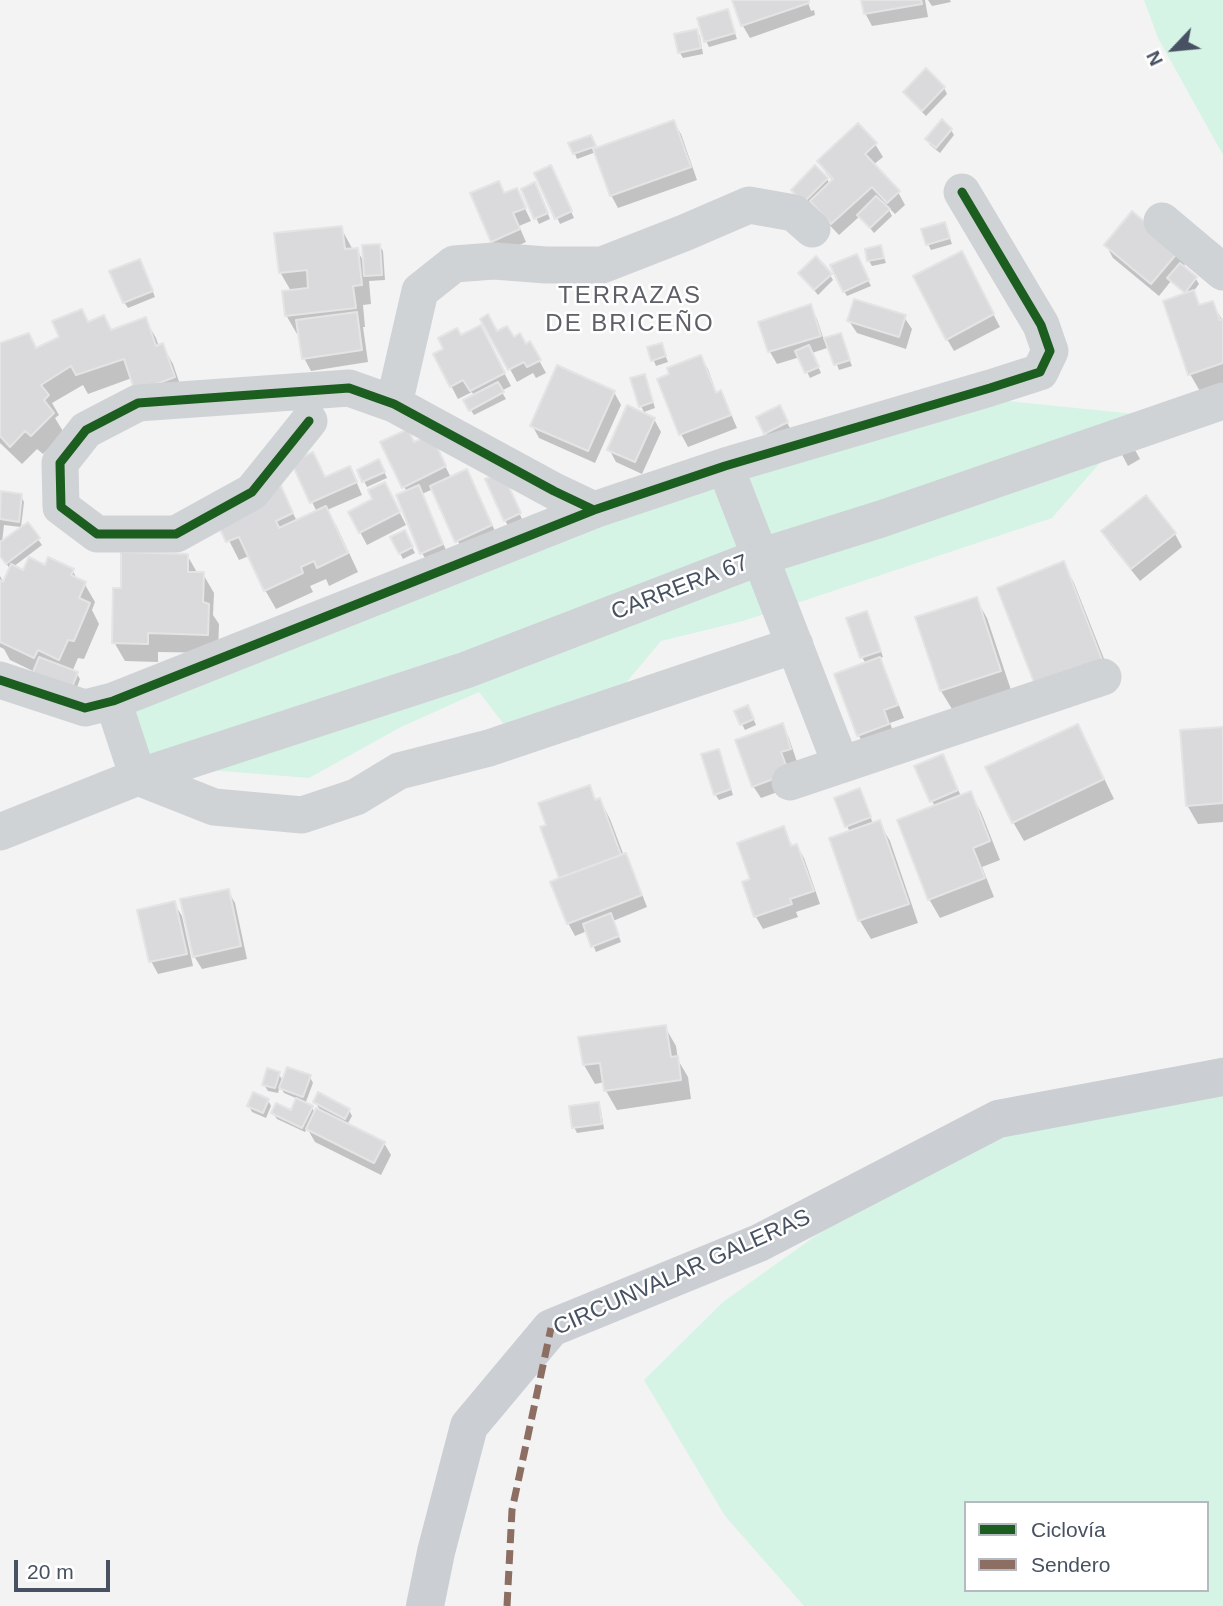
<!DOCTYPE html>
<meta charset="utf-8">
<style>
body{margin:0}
#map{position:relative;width:1223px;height:1606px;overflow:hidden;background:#f3f3f3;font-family:Arial,sans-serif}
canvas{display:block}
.legend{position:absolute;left:964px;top:1501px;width:245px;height:91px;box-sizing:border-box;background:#fff;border:2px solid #b5b9c0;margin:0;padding:9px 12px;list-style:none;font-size:21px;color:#475161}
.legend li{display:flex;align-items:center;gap:14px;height:35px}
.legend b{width:35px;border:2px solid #b5b9c0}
.north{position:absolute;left:1139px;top:14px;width:70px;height:70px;-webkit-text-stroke:5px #fff;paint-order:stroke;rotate:244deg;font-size:19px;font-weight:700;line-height:28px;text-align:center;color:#475161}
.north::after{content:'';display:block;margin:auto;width:24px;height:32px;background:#475161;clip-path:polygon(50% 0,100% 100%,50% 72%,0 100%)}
.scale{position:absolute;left:14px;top:1560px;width:96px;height:32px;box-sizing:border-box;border:4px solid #475161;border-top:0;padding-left:9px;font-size:21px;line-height:24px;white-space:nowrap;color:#475161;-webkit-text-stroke:5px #fff;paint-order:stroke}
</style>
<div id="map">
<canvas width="1223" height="1606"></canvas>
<ul class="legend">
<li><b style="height:9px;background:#1b5e20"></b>Ciclovía</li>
<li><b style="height:9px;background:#8d6e63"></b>Sendero</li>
</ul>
<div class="north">N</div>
<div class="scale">20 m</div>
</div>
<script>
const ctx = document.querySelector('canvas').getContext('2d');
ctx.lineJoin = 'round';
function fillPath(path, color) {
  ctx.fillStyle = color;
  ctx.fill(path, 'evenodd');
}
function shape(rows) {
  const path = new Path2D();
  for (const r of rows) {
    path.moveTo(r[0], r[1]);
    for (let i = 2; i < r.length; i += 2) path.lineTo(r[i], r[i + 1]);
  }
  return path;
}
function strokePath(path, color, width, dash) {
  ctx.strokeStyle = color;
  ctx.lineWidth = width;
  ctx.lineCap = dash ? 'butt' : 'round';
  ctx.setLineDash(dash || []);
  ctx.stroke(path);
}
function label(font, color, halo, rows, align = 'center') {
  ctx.font = font + ' Arial,sans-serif';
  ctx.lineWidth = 5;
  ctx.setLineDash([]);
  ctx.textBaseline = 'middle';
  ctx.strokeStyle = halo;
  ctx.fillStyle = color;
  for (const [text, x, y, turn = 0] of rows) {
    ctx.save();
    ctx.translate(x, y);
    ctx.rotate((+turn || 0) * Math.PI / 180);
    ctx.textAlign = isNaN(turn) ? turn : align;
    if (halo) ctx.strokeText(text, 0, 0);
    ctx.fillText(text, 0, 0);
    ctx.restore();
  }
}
fillPath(shape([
 [1144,0,1223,0,1223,155,1158,38],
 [988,399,1135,414,1105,457,1052,518,743,621,661,641,579,739,506,727,479,692,401,727,309,778,146,765,123,716,356,602],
 [1223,1057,1223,1606,804,1606,725,1516,644,1380,723,1302,973,1123,1108,1083],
 [966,1503,1207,1503,1207,1590,966,1590]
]), '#d6f4e6');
fillPath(shape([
 [734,0,807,0,811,11,814,10,815,15,750,38,743,26],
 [863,0,925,0,928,17,872,26,865,13],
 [928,0,950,0,951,2,932,6],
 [727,11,737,39,709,47,706,41],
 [696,31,700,36,703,54,683,58,680,53,676,35],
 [944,88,947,94,926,116,908,98,905,93],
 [673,122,681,134,697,180,618,208,611,195,596,152,577,159,571,144,594,142,597,150],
 [951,130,954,135,940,153,930,145,927,140],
 [875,144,883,157,873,165,898,192,905,205,895,214,889,208,888,208,892,216,874,233,860,216,839,235,819,214,813,202,808,207,796,196,827,179,830,185,834,182,826,173,819,161],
 [554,173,574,218,560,224,537,174],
 [516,190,531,221,519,226,526,242,500,254,492,241,505,195],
 [523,190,538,190,550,219,539,224],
 [341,228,353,250,357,250,365,264,379,245,383,251,385,280,369,281,371,304,363,305,365,327,363,327,368,362,311,371,304,358,300,334,297,334,286,315,291,291,280,272],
 [947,230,952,244,931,250,928,244],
 [1106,245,1177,252,1185,265,1183,267,1196,279,1199,284,1193,292,1201,307,1212,303,1223,321,1223,385,1201,393,1190,374,1186,295,1171,281,1159,296,1113,258],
 [880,247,886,263,872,266,869,261],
 [859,262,871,286,847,296,844,291],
 [968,266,1000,327,954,351,947,339],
 [143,267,155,297,128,308,124,302],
 [800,273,830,275,833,280,818,295],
 [810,306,817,319,824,340,840,335,852,366,839,370,830,347,812,353,821,373,810,378,800,357,777,364,770,352,760,323],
 [904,317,912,329,906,349,857,333,849,321],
 [145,319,156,338,159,347,162,345,173,364,184,396,132,378,88,394,83,385,52,403,59,415,55,418,64,433,43,454,37,449,22,464,0,443,0,345,29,335,37,350,88,324,112,332],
 [483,319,497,334,525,346,530,344,546,373,536,378,533,373,517,382],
 [461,337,487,340,511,386,501,391,506,399,474,415,465,401,474,396,472,392,458,399,435,355],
 [661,345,668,362,656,366,649,349],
 [700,357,708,369,717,394,720,393,727,405,737,428,688,447,681,434,659,380],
 [647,382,655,408,644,412,641,406],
 [614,392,621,405,595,463,539,438,532,425],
 [779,408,790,428,769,439,758,418],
 [654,419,661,432,642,474,616,462,609,449],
 [1130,441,1140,459,1128,466,1118,447],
 [382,443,415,444,437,449,451,478,467,472,474,484,498,538,464,554,433,489,422,494,449,557,429,565,422,553,407,492],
 [382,467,387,478,367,487,364,481],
 [325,479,356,481,362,495,327,510,337,527,358,572,329,586,326,579,310,586,313,592,276,609,265,590,249,556,239,560,217,517,280,489,297,521,317,512,312,502],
 [504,480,522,519,508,526,505,520],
 [0,491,1,493,21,496,24,502,21,527,4,525,2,543,27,524,42,545,13,567,24,572,46,567,72,570,78,580,84,583,95,602,92,610,99,624,84,659,78,658,72,672,77,674,80,679,73,698,35,672,10,660,4,649,0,647,0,576,4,583,10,569,0,554],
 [391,496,406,525,367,545,360,532],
 [1145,497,1175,534,1182,547,1140,581,1110,544,1103,531],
 [404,532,415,553,403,559,392,538],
 [187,555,198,574,203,574,214,593,213,615,219,624,218,653,158,652,158,662,125,661,114,642],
 [1064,564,1074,583,1114,684,1050,708],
 [976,599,987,618,1011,690,952,709,941,691,918,618],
 [869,619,883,657,879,658,886,672,904,718,890,723,895,737,866,748,859,736,837,675,866,664,862,657],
 [751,713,756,725,745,730,742,724],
 [782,725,789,738,797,762,794,786,761,798,753,786],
 [1223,729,1223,822,1198,824,1187,805],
 [1088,745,1114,799,1024,841,1013,822],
 [942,756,961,796,970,793,981,812,1000,860,982,867,994,897,940,918,929,899,935,807,916,767],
 [721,757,733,795,719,800,715,794],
 [589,787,597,801,600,800,610,819,624,856,632,868,647,907,613,921,621,942,596,952,587,931,575,936,568,923,561,879,548,826],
 [863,796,873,824,879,822,890,841,918,923,871,939,860,921,832,839,850,832,847,826],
 [783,828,793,847,797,846,804,858,820,904,796,912,798,917,763,929,756,917,744,883,752,881],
 [228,891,235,903,247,959,202,969,194,956],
 [174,903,182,916,193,966,158,974,151,961],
 [665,1027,676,1046,678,1060,688,1077,691,1099,617,1110,606,1091,605,1082,595,1084,584,1065],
 [278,1073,283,1081,310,1077,313,1083,305,1104,312,1107,315,1114,322,1113,315,1102,349,1110,352,1116,347,1125,384,1143,391,1155,381,1175,315,1142,307,1128,305,1132,277,1119,273,1113,291,1112,298,1099,284,1093,280,1086,278,1093,268,1091,264,1085],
 [268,1100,271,1106,266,1118,252,1112,249,1106],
 [598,1104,601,1110,604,1129,577,1133,574,1127]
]), '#0003');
const building = shape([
 [732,0,809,0,809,3,741,26,732,0],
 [861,0,921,0,922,4,864,14,861,0],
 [728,9,735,33,704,42,697,18,728,9],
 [697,29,701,48,678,53,674,34,697,29],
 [926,68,945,87,922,111,903,92,926,68],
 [942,119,952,129,936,148,925,139,942,119],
 [674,120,691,167,610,196,593,149,674,120],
 [858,123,877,143,865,154,900,191,887,203,872,187,831,224,810,201,833,179,817,161,858,123],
 [591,135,596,146,573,154,568,143,591,135],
 [551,165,572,211,555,219,534,173,551,165],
 [815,165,828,178,803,203,791,190,815,165],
 [499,181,504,193,517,188,526,208,513,213,520,229,491,242,470,193,499,181],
 [535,182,548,213,534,219,521,189,535,182],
 [876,196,890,209,870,228,857,215,876,196],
 [1132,211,1179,251,1151,284,1104,245,1132,211],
 [945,222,950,238,926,245,921,229,945,222],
 [342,226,345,249,358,248,362,285,353,286,356,308,285,316,282,291,308,288,307,270,279,273,274,233,342,226],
 [380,244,382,275,364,276,362,245,380,244],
 [881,245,884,258,867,261,865,249,881,245],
 [962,251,994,314,946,340,913,276,962,251],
 [857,254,869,280,843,292,830,265,857,254],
 [816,256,832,274,814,290,798,273,816,256],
 [140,259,153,291,123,303,109,271,140,259],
 [1180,263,1197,277,1185,293,1167,278,1180,263],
 [1194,290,1199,305,1213,301,1220,320,1223,319,1223,363,1188,375,1163,301,1194,290],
 [854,299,906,315,899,337,847,321,854,299],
 [811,304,821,336,768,352,758,322,811,304],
 [82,309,88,322,104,315,111,330,146,317,156,346,163,343,175,377,135,392,124,359,76,375,71,366,41,385,49,395,44,400,54,413,31,436,25,431,10,447,0,436,0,343,29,333,36,348,59,337,52,321,82,309],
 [357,312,362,350,302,359,296,320,357,312],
 [488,314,497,331,507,326,514,337,520,333,526,344,530,341,541,360,527,367,524,362,508,370,480,319,488,314],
 [481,325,505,373,470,391,463,380,450,387,433,354,443,349,438,338,457,328,461,335,481,325],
 [841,333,850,360,834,365,824,338,841,333],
 [662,343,666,356,651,361,647,347,662,343],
 [809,345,819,367,805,373,795,351,809,345],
 [701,355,716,393,721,390,731,415,679,435,657,379,669,374,667,368,701,355],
 [557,365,615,391,588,451,530,426,557,365],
 [645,374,653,402,639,407,630,378,645,374],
 [498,382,504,392,469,411,463,400,498,382],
 [627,405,655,418,635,462,607,450,627,405],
 [780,405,788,422,764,434,756,417,780,405],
 [408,429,414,442,431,434,446,466,402,488,380,442,408,429],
 [313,452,325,477,350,466,357,482,310,503,291,462,313,452],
 [379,459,385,472,362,482,357,470,379,459],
 [467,469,492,525,455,542,430,486,467,469],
 [502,472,521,513,504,521,485,479,502,472],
 [385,482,400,512,359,533,348,512,372,499,368,490,385,482],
 [419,485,443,544,420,554,396,495,419,485],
 [281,486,293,513,276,521,279,528,326,506,348,553,317,568,314,561,301,567,303,573,264,591,239,537,226,542,214,516,281,486],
 [1,491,22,494,19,522,0,519,1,491],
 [1146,495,1176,533,1131,569,1101,531,1146,495],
 [28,522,40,538,6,564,0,556,0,542,28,522],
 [405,530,413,547,399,554,390,537,405,530],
 [121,552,188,554,188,572,204,572,203,602,209,604,208,635,148,633,148,644,112,643,113,588,121,588,121,552],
 [29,557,45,565,48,557,74,569,71,575,86,582,79,598,90,603,74,641,68,640,59,660,38,650,34,658,0,642,0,580,3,582,11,564,23,570,29,557],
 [1064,561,1104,665,1037,690,997,588,1064,561],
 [977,597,1001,671,940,691,915,617,977,597],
 [867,611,881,651,860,658,846,618,867,611],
 [39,657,78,672,70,693,31,677,39,657],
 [880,657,898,705,884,710,889,724,857,736,834,674,880,657],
 [748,705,754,719,740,725,734,711,748,705],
 [783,723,791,749,781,752,789,773,752,787,735,740,783,723],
 [1078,724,1104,779,1012,823,985,767,1078,724],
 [1223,727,1223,803,1186,806,1180,730,1223,727],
 [719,749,731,789,714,795,701,754,719,749],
 [943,754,958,790,930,802,914,766,943,754],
 [590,785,595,800,600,798,621,855,559,878,540,827,546,825,538,803,590,785],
 [860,788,871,817,845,827,834,798,860,788],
 [971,791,990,841,973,848,985,878,928,900,897,820,971,791],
 [880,820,909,904,858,921,829,838,880,820],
 [784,826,791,846,797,844,814,891,790,899,792,904,754,917,742,882,750,879,737,843,784,826],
 [626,853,642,895,567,924,550,882,559,878,626,853],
 [229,889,241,946,193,957,180,899,229,889],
 [175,901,187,954,149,962,137,910,175,901],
 [611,913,619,936,591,947,583,924,611,913],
 [666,1025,671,1057,678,1056,681,1080,604,1091,600,1063,583,1065,578,1037,666,1025],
 [287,1067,311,1075,303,1097,279,1088,287,1067],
 [267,1068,280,1072,275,1088,262,1085,267,1068],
 [253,1092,269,1099,263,1113,247,1106,253,1092],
 [318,1092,350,1109,345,1119,313,1102,318,1092],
 [296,1098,313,1106,302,1128,271,1113,276,1103,291,1110,296,1098],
 [599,1102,602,1124,572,1128,569,1106,599,1102],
 [316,1108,385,1142,374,1163,306,1129,316,1108]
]);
fillPath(building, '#dadadc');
strokePath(building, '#e4e4e5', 2);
strokePath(shape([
 [1162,221,1223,272],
 [394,404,420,291,454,264,494,261,546,265,602,265,684,233,749,205,794,213,812,229],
 [309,421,252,492,176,534,97,534,61,507,60,463,86,430,138,403,349,388,394,404,554,491,594,510],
 [725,466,841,765],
 [0,680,85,708,113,701,594,510,725,466,990,388,1040,372,1050,351,1041,325,962,192],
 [113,701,138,777],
 [138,777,214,807,302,815,356,797,399,771,489,748,795,645],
 [790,782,1103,677],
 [0,832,138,777,466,670,760,557,881,519,1223,401]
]), '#d0d3d6', 37);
strokePath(shape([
 [425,1606,436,1552,469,1426,551,1328,759,1243,998,1119,1223,1077]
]), '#cbced3', 38);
strokePath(shape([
 [507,1606,512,1510,551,1328]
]), '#8d6e63', 7, [14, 7]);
strokePath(shape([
 [309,421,252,492,176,534,97,534,61,507,60,463,86,430,138,403,349,388,394,404,554,491,594,510],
 [0,680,85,708,113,701,594,510,725,466,990,388,1040,372,1050,351,1041,325,962,192]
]), '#1b5e20', 9);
label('23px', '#475161', '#fff', [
 ["CARRERA 67",680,588,-21],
 ["CIRCUNVALAR GALERAS",682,1273,-24]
]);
ctx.letterSpacing = '2px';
label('24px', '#5d6067', '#fff', [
 ["TERRAZAS",630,296],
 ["DE BRICEÑO",630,324]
]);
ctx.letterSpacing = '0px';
</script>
